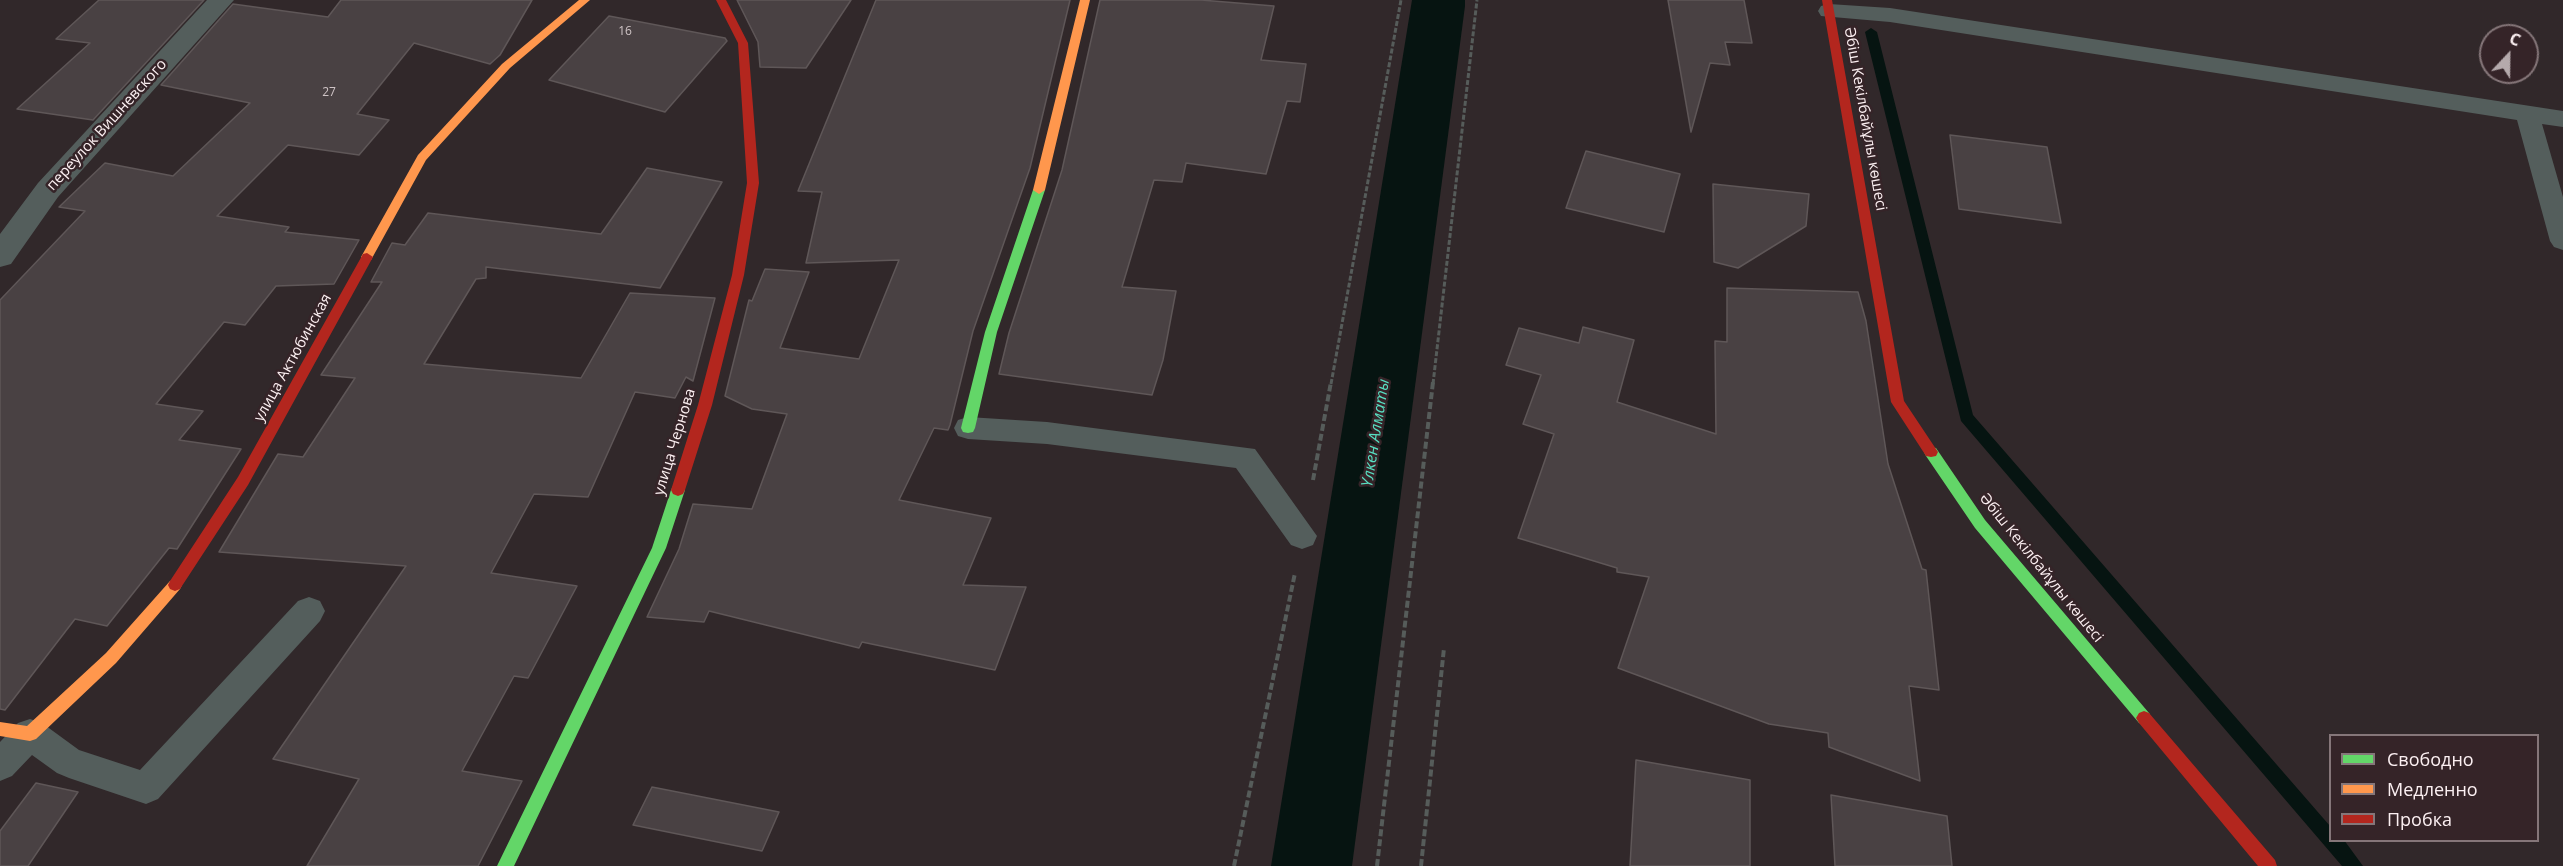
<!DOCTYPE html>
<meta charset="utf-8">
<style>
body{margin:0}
#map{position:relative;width:2563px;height:866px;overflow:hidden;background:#31282a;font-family:"Open Sans",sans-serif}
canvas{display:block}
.legend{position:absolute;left:2329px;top:734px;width:210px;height:108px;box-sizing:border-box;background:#352428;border:2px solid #857679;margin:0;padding:8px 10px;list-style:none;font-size:18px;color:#fcf0f2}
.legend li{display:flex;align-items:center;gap:12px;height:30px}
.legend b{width:30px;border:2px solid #857679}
.north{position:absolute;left:2479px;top:24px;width:60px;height:60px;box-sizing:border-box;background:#352428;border:2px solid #857679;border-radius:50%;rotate:22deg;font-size:16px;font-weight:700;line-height:24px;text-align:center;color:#fcf0f2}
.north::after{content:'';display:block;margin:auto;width:21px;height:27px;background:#b5aaac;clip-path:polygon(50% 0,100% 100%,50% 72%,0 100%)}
</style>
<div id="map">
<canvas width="2563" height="866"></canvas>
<ul class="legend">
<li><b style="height:8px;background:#63d668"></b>Свободно</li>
<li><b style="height:8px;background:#ff974d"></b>Медленно</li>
<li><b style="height:8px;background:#b3261e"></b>Пробка</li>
</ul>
<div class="north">С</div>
</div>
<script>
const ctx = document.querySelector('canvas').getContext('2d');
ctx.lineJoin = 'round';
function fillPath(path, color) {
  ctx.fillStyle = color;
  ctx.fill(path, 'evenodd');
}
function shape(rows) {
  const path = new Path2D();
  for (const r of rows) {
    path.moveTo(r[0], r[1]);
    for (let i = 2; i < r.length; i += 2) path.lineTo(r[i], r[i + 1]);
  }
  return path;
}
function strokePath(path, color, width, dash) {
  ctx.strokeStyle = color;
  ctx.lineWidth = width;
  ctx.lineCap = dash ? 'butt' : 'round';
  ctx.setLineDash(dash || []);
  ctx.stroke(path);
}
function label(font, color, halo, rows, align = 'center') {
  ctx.font = font + ' "Open Sans",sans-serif';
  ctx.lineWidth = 5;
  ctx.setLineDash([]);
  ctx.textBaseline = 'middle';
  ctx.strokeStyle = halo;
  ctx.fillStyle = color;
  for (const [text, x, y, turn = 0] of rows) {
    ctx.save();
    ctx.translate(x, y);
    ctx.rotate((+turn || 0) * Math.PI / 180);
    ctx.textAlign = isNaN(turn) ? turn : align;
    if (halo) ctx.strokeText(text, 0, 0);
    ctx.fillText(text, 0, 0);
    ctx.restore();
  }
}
fillPath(shape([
 [1412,0,1465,0,1465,6,1352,866,1271,866]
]), '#061411');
fillPath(shape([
 [1871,28,1877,32,1973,415,2330,826,2330,840,2344,840,2363,866,2342,866,1961,421,1865,32,1871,28]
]), '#061411');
const building = shape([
 [99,0,204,0,93,120,17,109,90,43,56,39,99,0],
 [341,0,532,0,500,55,490,64,414,43,357,114,389,120,359,155,288,145,217,216,289,227,285,232,359,240,334,284,276,286,245,325,224,322,156,404,203,411,179,440,241,449,177,549,169,548,107,626,75,619,5,710,0,709,0,300,85,211,59,207,105,163,173,176,250,103,161,85,233,4,328,17,341,0],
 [737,0,851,0,806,68,760,67,758,42,737,0],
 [876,0,1070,0,1030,168,973,331,950,425,948,430,934,428,899,500,991,518,963,585,1026,587,995,670,862,642,859,648,709,611,704,622,647,617,679,549,693,504,752,509,787,414,752,409,725,396,749,300,752,301,765,269,809,272,780,348,859,359,899,260,806,263,822,192,798,191,876,0],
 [1100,0,1201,0,1274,6,1261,60,1306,64,1300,102,1287,101,1266,174,1186,163,1182,182,1154,180,1122,287,1176,291,1163,360,1152,395,999,374,1009,333,1062,170,1100,0],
 [1668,0,1744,0,1752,43,1725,42,1730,65,1710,63,1691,132,1668,0],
 [609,16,725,38,727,41,665,112,549,80,609,16],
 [1950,135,2047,147,2061,223,1959,209,1950,135],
 [1586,151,1680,174,1664,232,1566,208,1586,151],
 [647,168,722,182,660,288,486,267,486,278,476,279,424,364,581,378,630,293,715,298,693,381,686,377,675,398,635,392,588,497,534,494,491,573,577,586,528,678,514,676,462,771,522,781,478,866,307,866,359,779,273,759,406,566,219,552,278,454,303,457,355,378,321,375,382,282,371,282,392,243,405,245,428,213,601,234,647,168],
 [1713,184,1809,194,1806,226,1738,268,1714,262,1713,184],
 [1727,288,1858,292,1866,321,1888,464,1922,569,1926,570,1939,690,1909,686,1920,781,1829,747,1828,733,1769,724,1618,668,1649,577,1617,572,1617,568,1518,538,1554,434,1523,424,1541,375,1506,365,1519,328,1579,343,1583,327,1634,340,1617,402,1716,434,1715,341,1727,342,1727,288],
 [1636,760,1750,780,1750,866,1630,866,1636,760],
 [36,783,78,792,28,866,0,866,0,831,36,783],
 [652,787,779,812,762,851,633,825,652,787],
 [1831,795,1947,816,1952,866,1835,866,1831,795]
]);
fillPath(building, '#494143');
strokePath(building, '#5f5758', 1.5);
strokePath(shape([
 [1331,384,1401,0],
 [1433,384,1477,0]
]), '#565c5a', 3, [5, 2]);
strokePath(shape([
 [1313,480,1331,382],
 [1234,866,1295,573],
 [1377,866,1433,382],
 [1421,866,1444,648]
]), '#565c5a', 4, [7, 3]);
fillPath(shape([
 [1829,4,1890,8,2563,111,2563,127,2542,124,2563,197,2563,250,2554,247,2550,241,2517,120,1890,22,1821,16,1818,11,1821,6,1829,4],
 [968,417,1047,422,1255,449,1317,536,1313,545,1302,549,1291,545,1236,468,1047,444,968,439,958,436,954,428,958,420,968,417],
 [309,597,320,601,325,611,320,621,158,799,146,804,69,778,57,773,32,755,12,776,0,781,0,742,18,723,30,719,42,723,79,750,140,770,298,601,309,597]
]), '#545e5c');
fillPath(shape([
 [207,0,234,0,58,197,11,264,0,267,0,234,38,183,207,0]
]), '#545e5c');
fillPath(shape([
 [1039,186,1045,190,997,332,975,428,973,432,968,433,963,432,961,428,985,332,1033,190,1039,186],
 [1931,447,1936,448,1985,520,2149,713,2152,718,2149,723,2144,725,2139,723,1975,528,1926,456,1924,452,1926,448,1931,447],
 [678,484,683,486,685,490,666,548,514,866,497,866,652,548,671,490,673,486,678,484]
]), '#63d668');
fillPath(shape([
 [579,0,590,0,510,68,426,160,371,260,363,260,361,257,418,155,502,64,579,0],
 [1080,0,1090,0,1045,190,1039,194,1033,190,1080,0],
 [175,579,180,581,182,585,180,589,116,663,36,739,30,741,0,736,0,722,27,726,106,653,170,581,175,579]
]), '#ff974d');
fillPath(shape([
 [716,0,726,0,748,43,759,183,744,275,712,405,685,490,683,494,678,496,673,494,671,490,698,405,732,275,747,183,738,43,716,0],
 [1822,0,1832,0,1904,401,1938,452,1936,456,1931,457,1926,456,1891,402,1822,0],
 [367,253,373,257,248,485,180,589,175,591,170,589,168,585,170,581,238,477,363,254,367,253],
 [2144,711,2149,713,2275,860,2277,866,2258,866,2139,723,2136,718,2139,713,2144,711]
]), '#b3261e');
label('12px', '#cfc4c6', null, [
 ["16",625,32],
 ["27",329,93]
]);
label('15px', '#fcf0f2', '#352428', [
 ["Әбіш Кекілбайұлы көшесі",1865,119,80],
 ["переулок Вишневского",107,125,-48],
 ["улица Актюбинская",293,358,-61],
 ["улица Чернова",675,442,-73],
 ["Әбіш Кекілбайұлы көшесі",2041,568,51]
]);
label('italic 16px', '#58dfc2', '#352428', [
 ["Үлкен Алматы",1376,433,-81]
]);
</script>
